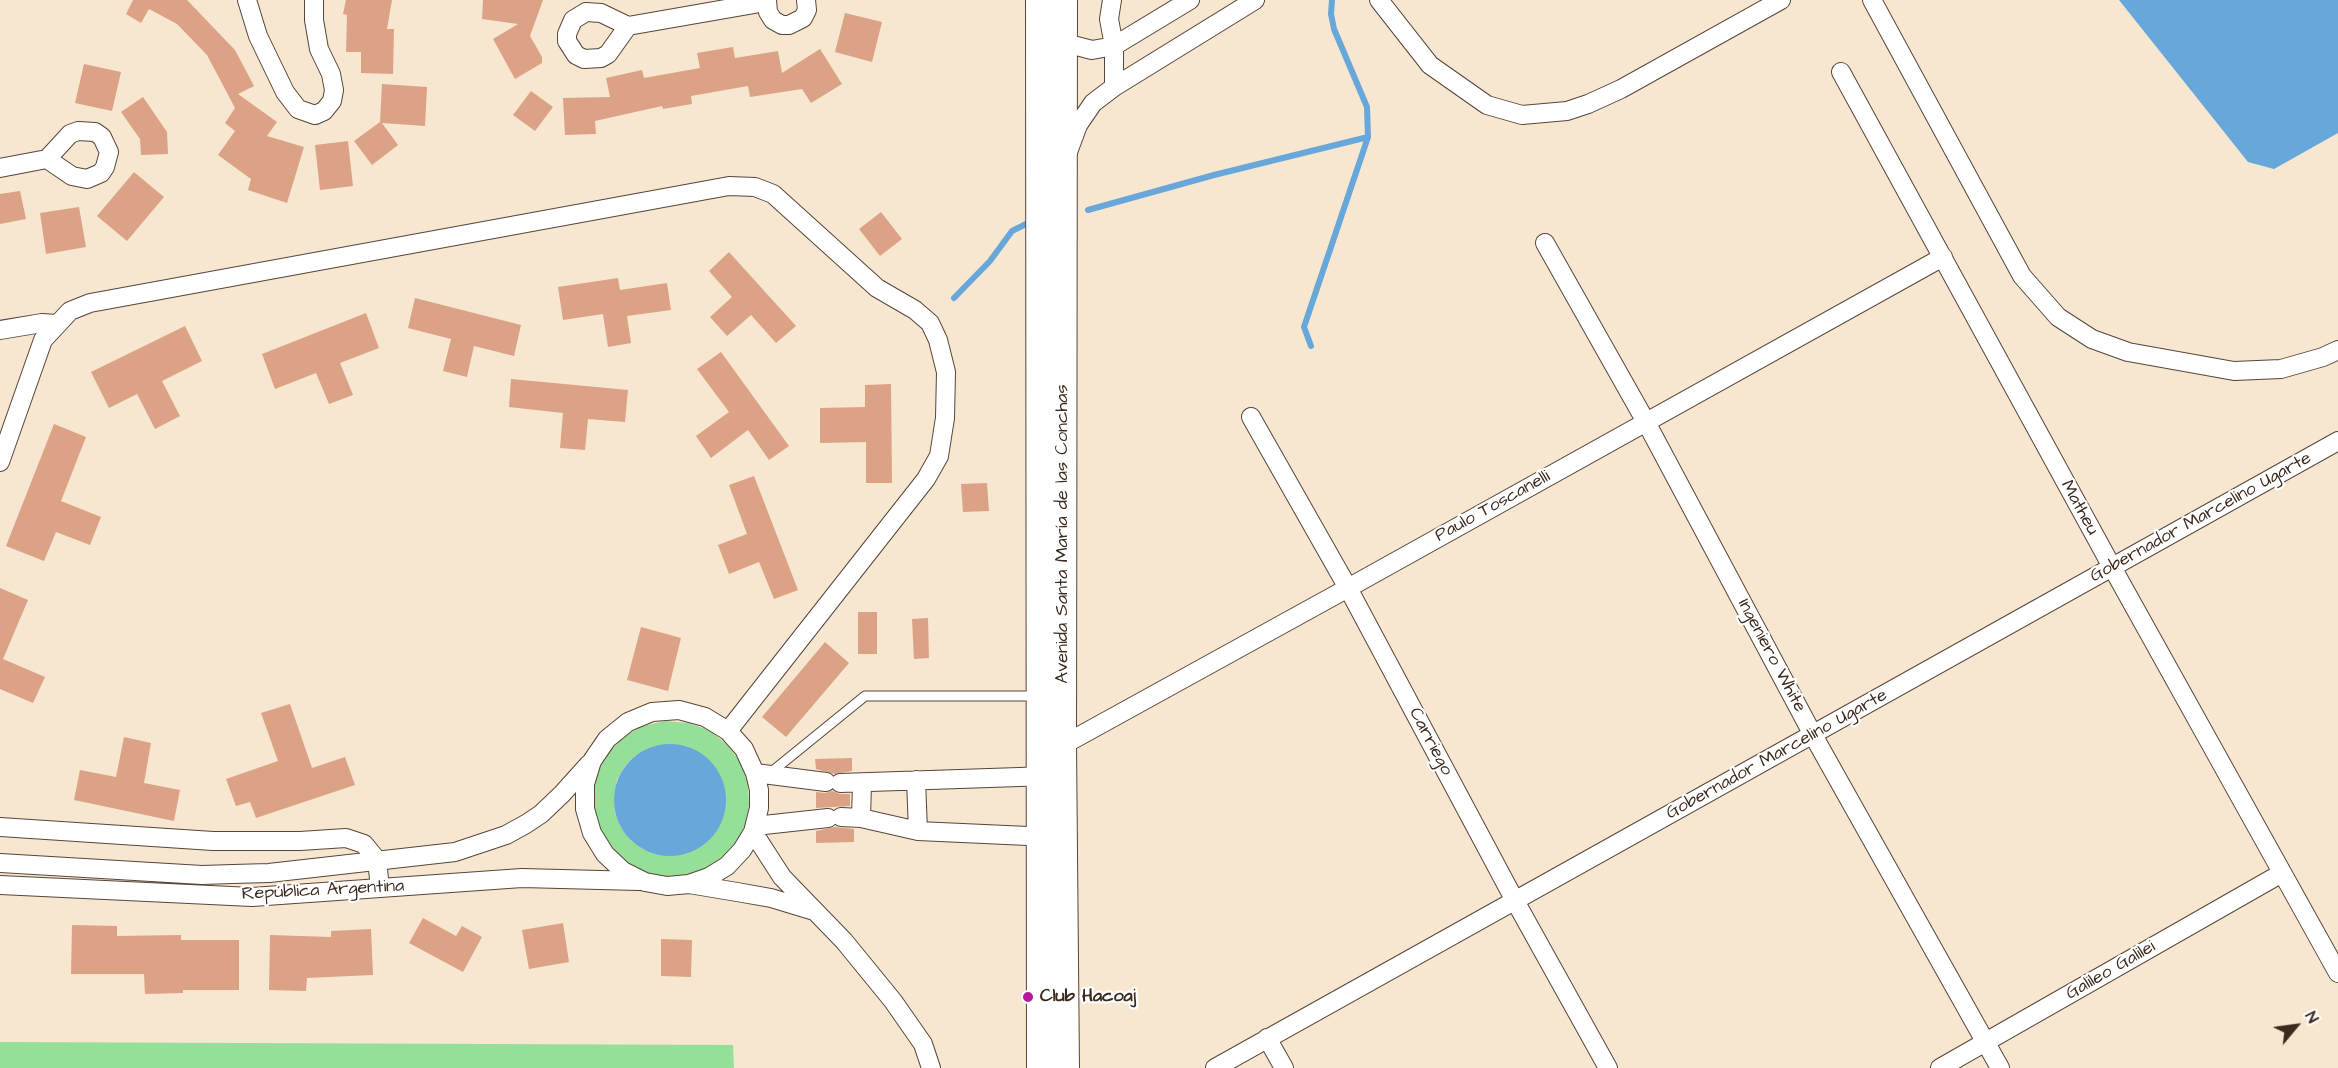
<!DOCTYPE html>
<meta charset="utf-8">
<style>
body{margin:0}
#map{position:relative;width:2338px;height:1068px;overflow:hidden;background:#f7e6d0;font-family:"Architects Daughter",sans-serif}
canvas{display:block}
.north{position:absolute;left:2266px;top:996px;width:60px;height:60px;-webkit-text-stroke:4px #fff;paint-order:stroke;rotate:61deg;font-size:16px;font-weight:700;line-height:24px;text-align:center;color:#3b2a1e}
.north::after{content:'';display:block;margin:auto;width:21px;height:27px;background:#3b2a1e;clip-path:polygon(50% 0,100% 100%,50% 72%,0 100%)}
</style>
<div id="map">
<canvas width="2338" height="1068"></canvas>
<div class="north">N</div>
</div>
<script>
const ctx = document.querySelector('canvas').getContext('2d');
ctx.lineJoin = 'round';
function fillPath(path, color) {
  ctx.fillStyle = color;
  ctx.fill(path, 'evenodd');
}
function shape(rows) {
  const path = new Path2D();
  for (const r of rows) {
    if (r.length === 3) {
      path.moveTo(r[0] + r[2], r[1]);
      path.arc(r[0], r[1], r[2], 0, 2 * Math.PI);
      continue;
    }
    path.moveTo(r[0], r[1]);
    for (let i = 2; i < r.length; i += 2) path.lineTo(r[i], r[i + 1]);
  }
  return path;
}
function strokePath(path, color, width, dash) {
  ctx.strokeStyle = color;
  ctx.lineWidth = width;
  ctx.lineCap = dash ? 'butt' : 'round';
  ctx.setLineDash(dash || []);
  ctx.stroke(path);
}
function label(font, color, halo, rows, align = 'center') {
  ctx.font = font + ' "Architects Daughter",sans-serif';
  ctx.lineWidth = 4.5;
  ctx.setLineDash([]);
  ctx.textBaseline = 'middle';
  ctx.strokeStyle = halo;
  ctx.fillStyle = color;
  for (const [text, x, y, turn = 0] of rows) {
    ctx.save();
    ctx.translate(x, y);
    ctx.rotate((+turn || 0) * Math.PI / 180);
    ctx.textAlign = isNaN(turn) ? turn : align;
    if (halo) ctx.strokeText(text, 0, 0);
    ctx.fillText(text, 0, 0);
    ctx.restore();
  }
}
fillPath(shape([
 [665,721,688,723,709,730,726,744,740,761,748,782,749,805,745,826,734,846,719,862,699,873,678,877,655,876,635,868,616,855,603,837,595,816,593,794,598,772,609,752,624,736,643,726],
 [636,755,644,850,631,840,621,827,615,812,614,796,617,780,625,766],
 [0,1042,733,1045,734,1068,0,1068]
]), '#96df99');
fillPath(shape([
 [2119,0,2338,0,2338,133,2274,169,2248,162],
 [670,800,56]
]), '#67a7da');
strokePath(shape([
 [1332,0,1331,14,1334,29,1367,107,1368,137],
 [1088,210,1214,175,1368,137,1304,327,1311,346],
 [954,298,990,261,1012,231,1026,224]
]), '#67a7da', 6);
fillPath(shape([
 [133,0,187,0,235,50,254,86,238,94,277,122,267,136,304,147,287,203,248,190,251,179,218,155,235,131,225,123,235,108,207,55,177,24,149,9,141,23,126,14],
 [346,0,392,0,387,29,394,29,393,74,361,73,361,52,346,52,347,15,343,14],
 [483,0,543,0,530,36,542,57,542,63,515,79,493,39,518,24,482,19],
 [845,13,882,22,872,62,835,52],
 [733,47,735,58,778,51,782,73,820,49,842,84,811,103,802,89,750,97,748,86,691,96,692,104,663,109,662,106,595,121,596,134,565,135,563,98,610,97,606,78,642,70,644,78,700,68,697,53],
 [84,64,121,72,112,111,75,103],
 [382,84,427,87,425,126,382,123,398,145,372,165,354,141,380,122],
 [531,91,553,107,535,131,513,115],
 [143,97,167,132,168,154,141,155,140,139,121,112],
 [348,141,353,186,320,190,315,145],
 [134,172,164,197,127,241,97,216],
 [20,191,26,219,0,224,0,194],
 [79,207,86,247,46,254,40,213],
 [881,212,902,239,880,256,859,229],
 [729,252,796,326,776,343,751,315,727,336,710,317,732,297,709,271],
 [618,278,620,290,667,283,671,310,627,316,631,343,608,347,603,314,563,320,558,287],
 [415,298,521,325,514,356,474,346,467,377,443,371,451,339,408,328],
 [366,313,379,348,340,363,353,395,329,404,316,373,275,389,262,354],
 [185,326,202,361,162,381,180,416,155,429,137,394,109,408,91,372],
 [721,352,789,446,769,460,748,430,711,458,696,436,729,412,697,369],
 [511,379,628,390,625,422,588,419,585,450,560,448,563,413,509,407],
 [891,384,892,483,866,483,866,442,820,443,820,408,865,407,865,385],
 [54,424,86,437,61,501,101,517,90,545,56,532,44,561,6,546],
 [754,476,798,590,774,599,759,562,729,574,718,545,747,534,729,485],
 [987,483,989,511,963,512,961,484],
 [0,588,28,600,3,659,45,677,33,703,0,689],
 [858,612,877,612,877,654,858,654],
 [928,618,929,658,914,659,912,619],
 [641,627,681,638,668,691,627,680],
 [825,642,849,663,786,737,762,717],
 [290,704,312,768,345,757,355,785,256,818,250,802,236,806,226,779,278,761,261,713],
 [124,737,151,743,144,783,180,790,174,821,74,800,80,770,116,777],
 [852,758,852,771,834,774,816,769,815,759],
 [832,791,840,794,850,794,850,806,816,808,816,792,825,793],
 [835,827,854,829,854,842,816,843,816,831],
 [423,918,456,936,462,926,482,937,463,972,409,943],
 [563,923,569,962,529,969,522,930],
 [72,925,117,926,117,936,181,935,181,940,239,940,239,990,183,990,183,993,145,994,144,974,71,974],
 [371,929,373,975,307,978,306,991,269,990,270,935,331,937,331,931],
 [661,939,692,940,691,977,661,976]
]), '#dca285');
const lane = shape([
 [769,774,865,696,1038,696]
]);
const street = shape([
 [247,0,258,36,285,92,298,109,315,115,324,111,332,101,334,90,331,74,319,49,314,20,314,0],
 [767,0,768,12,773,20,782,25,789,25,803,18,807,10,806,0],
 [1112,0,1109,19,1114,46,1114,87],
 [1379,0,1430,65,1487,105,1522,115,1567,111,1588,104,1621,89,1781,0],
 [1872,0,2022,276,2058,317,2092,339,2128,352,2234,371,2281,369,2323,357,2338,350],
 [628,26,608,54,601,58,584,59,576,55,567,41,567,34,573,20,586,12,601,13,628,26,766,2],
 [1065,43,1092,50,1114,46,1190,0],
 [1841,72,2112,567,2338,973],
 [1068,152,1078,125,1093,103,1114,87,1255,0],
 [0,168,47,159,70,134,78,131,95,132,102,137,109,152,105,167,101,173,87,179,72,176,47,159],
 [1545,243,1646,422,1813,735,2000,1068],
 [0,330,42,323,56,324],
 [1251,417,1348,588,1514,899,1608,1068],
 [0,462,43,340,70,311,90,303,729,186,755,187,773,194,877,288,915,310,930,323,938,340,946,372,945,418,939,456,926,479,728,731],
 [1054,746,1063,745,1348,588,1943,257],
 [755,773,826,782],
 [916,780,918,831],
 [840,783,1049,776],
 [841,817,861,818,918,831,1050,837],
 [861,818,862,784],
 [755,826,828,818],
 [0,827,213,841,300,841,346,838,364,844,377,860,380,888],
 [753,832,782,877,844,941,893,1001,923,1044,931,1068],
 [0,863,202,875,233,874,269,873,455,852,506,835,526,824,541,814,562,794,589,764],
 [689,884,709,877,727,866,742,850,753,832,759,808,759,790,755,773,744,749,728,731,705,717,679,710,652,712,628,722,607,739,592,761,585,784,585,809,592,833,605,854,623,871,645,882,667,886,689,884,737,892,771,898,814,911],
 [0,885,252,897,522,878,639,881],
 [1267,1038,1284,1068],
 [1215,1068,2338,441],
 [1940,1068,2282,873]
]);
const secondary = shape([
 [1039,0,1040,1068],
 [1064,0,1063,745,1066,1068]
]);
strokePath(lane, '#574639', 11);
strokePath(street, '#574639', 20);
strokePath(secondary, '#574639', 28);
strokePath(lane, '#fff', 9);
strokePath(street, '#fff', 18);
strokePath(secondary, '#fff', 26);
for (const [x, y, r, color] of [
 [1028,997,6,"#b5179e"]
]) {
  const dot = new Path2D();
  dot.arc(x, y, r, 0, 2 * Math.PI);
  ctx.fillStyle = color;
  ctx.fill(dot);
  strokePath(dot, '#fff', 2);
}
label('18px', '#3b2a1e', '#fff', [
 ["Paulo Toscanelli",1493,507,-29],
 ["Matheu",2079,508,61],
 ["Gobernador Marcelino Ugarte",2201,518,-29],
 ["Avenida Santa María de las Conchas",1063,534,-90],
 ["Ingeniero White",1771,656,62],
 ["Carriego",1430,742,62],
 ["Gobernador Marcelino Ugarte",1777,755,-29],
 ["República Argentina",323,891,-3],
 ["Galileo Galilei",2111,971,-30]
]);
label('bold 18px', '#3b2a1e', '#fff', [
 ["Club Hacoaj",1040,997]
], 'left');
</script>
